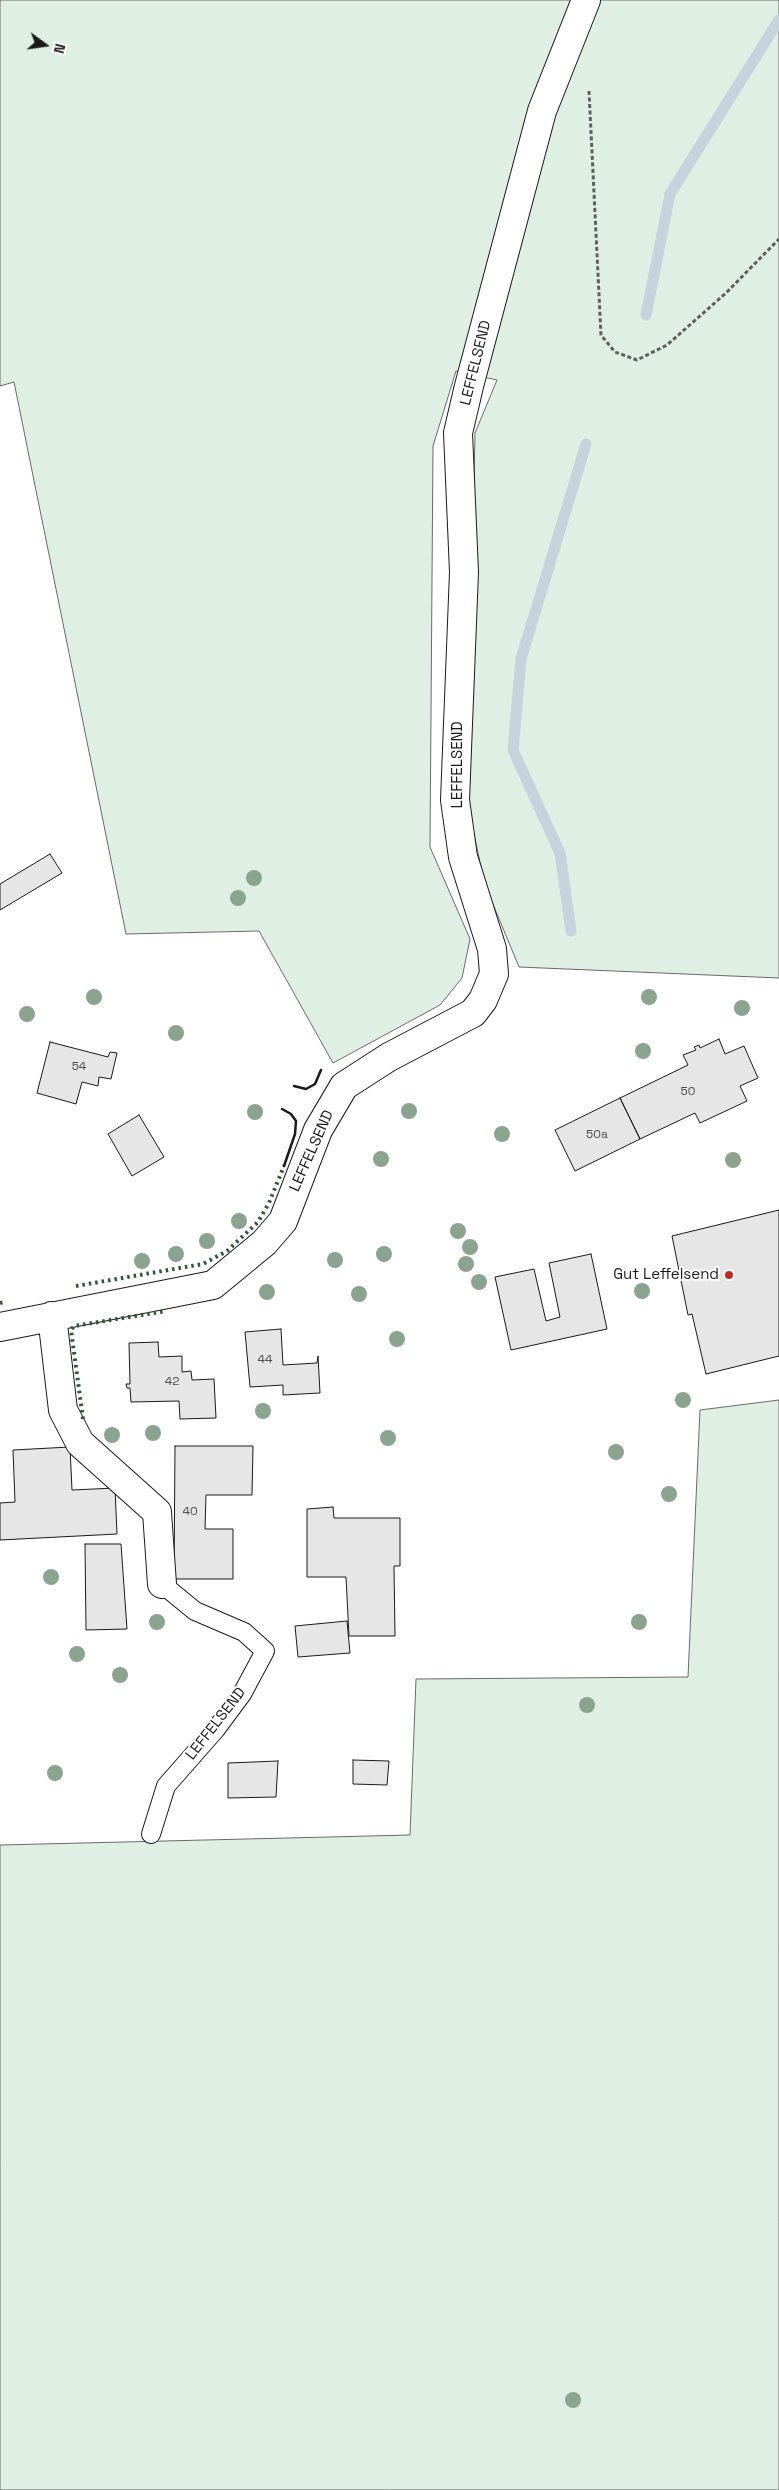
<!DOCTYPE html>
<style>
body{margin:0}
#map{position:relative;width:779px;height:2490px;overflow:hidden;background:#fff;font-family:"Space Grotesk",sans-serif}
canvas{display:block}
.north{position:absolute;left:20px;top:20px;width:50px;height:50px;-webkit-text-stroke:4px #fff;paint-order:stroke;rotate:104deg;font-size:14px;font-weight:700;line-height:20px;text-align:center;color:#1a1a1a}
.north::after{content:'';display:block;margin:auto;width:18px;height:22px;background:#1a1a1a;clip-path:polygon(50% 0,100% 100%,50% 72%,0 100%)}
</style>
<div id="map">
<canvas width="779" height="2490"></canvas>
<div class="north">N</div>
</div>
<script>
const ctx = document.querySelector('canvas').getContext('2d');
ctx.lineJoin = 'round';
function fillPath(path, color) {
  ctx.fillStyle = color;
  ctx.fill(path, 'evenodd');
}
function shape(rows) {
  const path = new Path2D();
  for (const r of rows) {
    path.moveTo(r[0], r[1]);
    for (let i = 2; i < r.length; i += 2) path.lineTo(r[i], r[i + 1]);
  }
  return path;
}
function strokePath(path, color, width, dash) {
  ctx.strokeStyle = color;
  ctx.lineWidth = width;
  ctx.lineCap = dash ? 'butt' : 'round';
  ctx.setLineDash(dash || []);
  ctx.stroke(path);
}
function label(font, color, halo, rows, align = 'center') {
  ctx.font = font + ' "Space Grotesk",sans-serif';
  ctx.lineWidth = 4;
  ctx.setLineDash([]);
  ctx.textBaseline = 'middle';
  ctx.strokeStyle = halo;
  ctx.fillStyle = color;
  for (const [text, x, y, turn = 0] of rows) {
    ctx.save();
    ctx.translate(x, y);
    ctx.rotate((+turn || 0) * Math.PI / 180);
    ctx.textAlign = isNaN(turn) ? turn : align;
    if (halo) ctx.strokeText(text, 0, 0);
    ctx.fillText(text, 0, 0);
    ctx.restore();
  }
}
const green = shape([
 [0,0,779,0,779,978,519,967,485,885,467,802,475,433,497,380,456,371,433,446,430,847,470,939,462,978,440,1005,333,1063,259,931,126,934,14,382,0,386,0,0],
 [779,1400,779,2490,0,2490,0,1845,410,1835,416,1679,688,1677,700,1410,779,1400]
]);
fillPath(green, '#e0efe3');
strokePath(green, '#6a6a6a', 1);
strokePath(shape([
 [646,315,670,194,779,20],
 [571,931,560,853,513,750,521,659,586,444]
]), '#c6d2dc', 11);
const building = shape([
 [50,854,62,873,0,910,0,884,50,854],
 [719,1039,725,1054,744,1046,758,1078,740,1086,747,1101,700,1123,695,1113,640,1139,620,1098,688,1065,683,1055,696,1050,694,1047,699,1045,700,1048,719,1039],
 [50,1042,108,1057,110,1052,117,1053,111,1079,99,1077,98,1086,82,1082,76,1104,37,1093,50,1042],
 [620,1098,640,1139,575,1171,555,1130,620,1098],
 [139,1115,164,1157,132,1176,108,1134,139,1115],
 [779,1210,779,1356,706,1374,692,1314,688,1315,672,1236,779,1210],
 [591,1254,607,1329,511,1350,495,1277,534,1269,546,1321,560,1317,549,1263,591,1254],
 [281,1329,283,1365,317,1363,318,1356,320,1393,283,1395,283,1385,250,1387,245,1332,281,1329],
 [158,1342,159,1357,182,1356,182,1372,191,1371,192,1380,214,1379,216,1418,180,1419,179,1401,131,1402,130,1388,127,1388,126,1384,130,1384,129,1343,158,1342],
 [175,1446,253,1446,252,1495,206,1495,205,1529,233,1529,233,1579,174,1579,175,1446],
 [70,1447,72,1490,115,1488,117,1534,0,1540,0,1503,15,1502,13,1450,70,1447],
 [333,1507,334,1518,400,1518,400,1566,394,1566,395,1636,349,1636,346,1577,307,1577,307,1509,333,1507],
 [85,1544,121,1544,127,1629,86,1630,85,1544],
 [347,1621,350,1653,298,1657,295,1626,347,1621],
 [353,1760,389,1761,387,1785,353,1784,353,1760],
 [278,1761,276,1797,228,1798,228,1763,278,1761]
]);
fillPath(building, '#e6e6e6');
strokePath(building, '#1a1a1a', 1);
const lane = shape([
 [151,1834,166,1786,216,1729,242,1694,265,1651,244,1632,195,1611,162,1584]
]);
const street = shape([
 [52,1316,63,1410,80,1443,157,1512,162,1584],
 [0,1327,213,1285,264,1243,283,1221,318,1130,344,1086,389,1057,473,1013,483,1000,494,974,492,949,463,857,455,800,464,572,458,433,469,386,542,111,586,0]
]);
strokePath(lane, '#1a1a1a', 20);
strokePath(street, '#1a1a1a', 30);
strokePath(shape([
 [589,91,601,335,615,352,637,360,667,345,726,293,779,239]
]), '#5f5f5f', 3, [4, 2.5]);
strokePath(lane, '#fff', 18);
strokePath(street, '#fff', 28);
strokePath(shape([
 [76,1286,203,1264,227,1251,258,1222,269,1203,284,1166],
 [0,1303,4,1302],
 [83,1419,71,1330,74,1326,166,1311]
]), '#2b5a34', 4, [2.5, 4]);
strokePath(shape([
 [294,1086,306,1089,315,1084,321,1070],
 [282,1109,291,1114,296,1121,295,1134,284,1166]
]), '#1a1a1a', 2.5);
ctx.fillStyle = '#8aa48f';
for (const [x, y] of [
 [254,878],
 [238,898],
 [94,997],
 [649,997],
 [742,1008],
 [27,1014],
 [176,1033],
 [643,1051],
 [409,1111],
 [255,1112],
 [502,1134],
 [381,1159],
 [733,1160],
 [239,1221],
 [458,1231],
 [207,1241],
 [470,1247],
 [176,1254],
 [384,1254],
 [335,1260],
 [142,1261],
 [466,1264],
 [479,1282],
 [642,1291],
 [267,1292],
 [359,1294],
 [397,1339],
 [683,1400],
 [263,1411],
 [153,1433],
 [112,1435],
 [388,1438],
 [616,1452],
 [669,1494],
 [51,1577],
 [157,1622],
 [639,1622],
 [77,1654],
 [120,1675],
 [587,1705],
 [55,1773],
 [573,2400]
]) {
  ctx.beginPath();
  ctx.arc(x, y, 8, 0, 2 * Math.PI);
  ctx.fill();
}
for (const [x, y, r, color] of [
 [729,1275,5,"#c62828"]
]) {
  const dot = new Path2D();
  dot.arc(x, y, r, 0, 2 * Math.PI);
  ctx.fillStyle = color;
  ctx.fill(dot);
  strokePath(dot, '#fff', 2);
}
label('12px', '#4d4d4d', null, [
 ["54",79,1067],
 ["50",688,1092],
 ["50a",597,1135],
 ["44",265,1360],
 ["42",172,1382],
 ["40",190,1512]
]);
label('15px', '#1a1a1a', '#fff', [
 ["LEFFELSEND",476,363,-76],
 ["LEFFELSEND",458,765,-90],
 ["LEFFELSEND",312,1151,-66],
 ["LEFFELSEND",216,1724,-52]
]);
label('15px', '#1a1a1a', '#fff', [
 ["Gut Leffelsend",719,1275]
], 'right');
</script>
